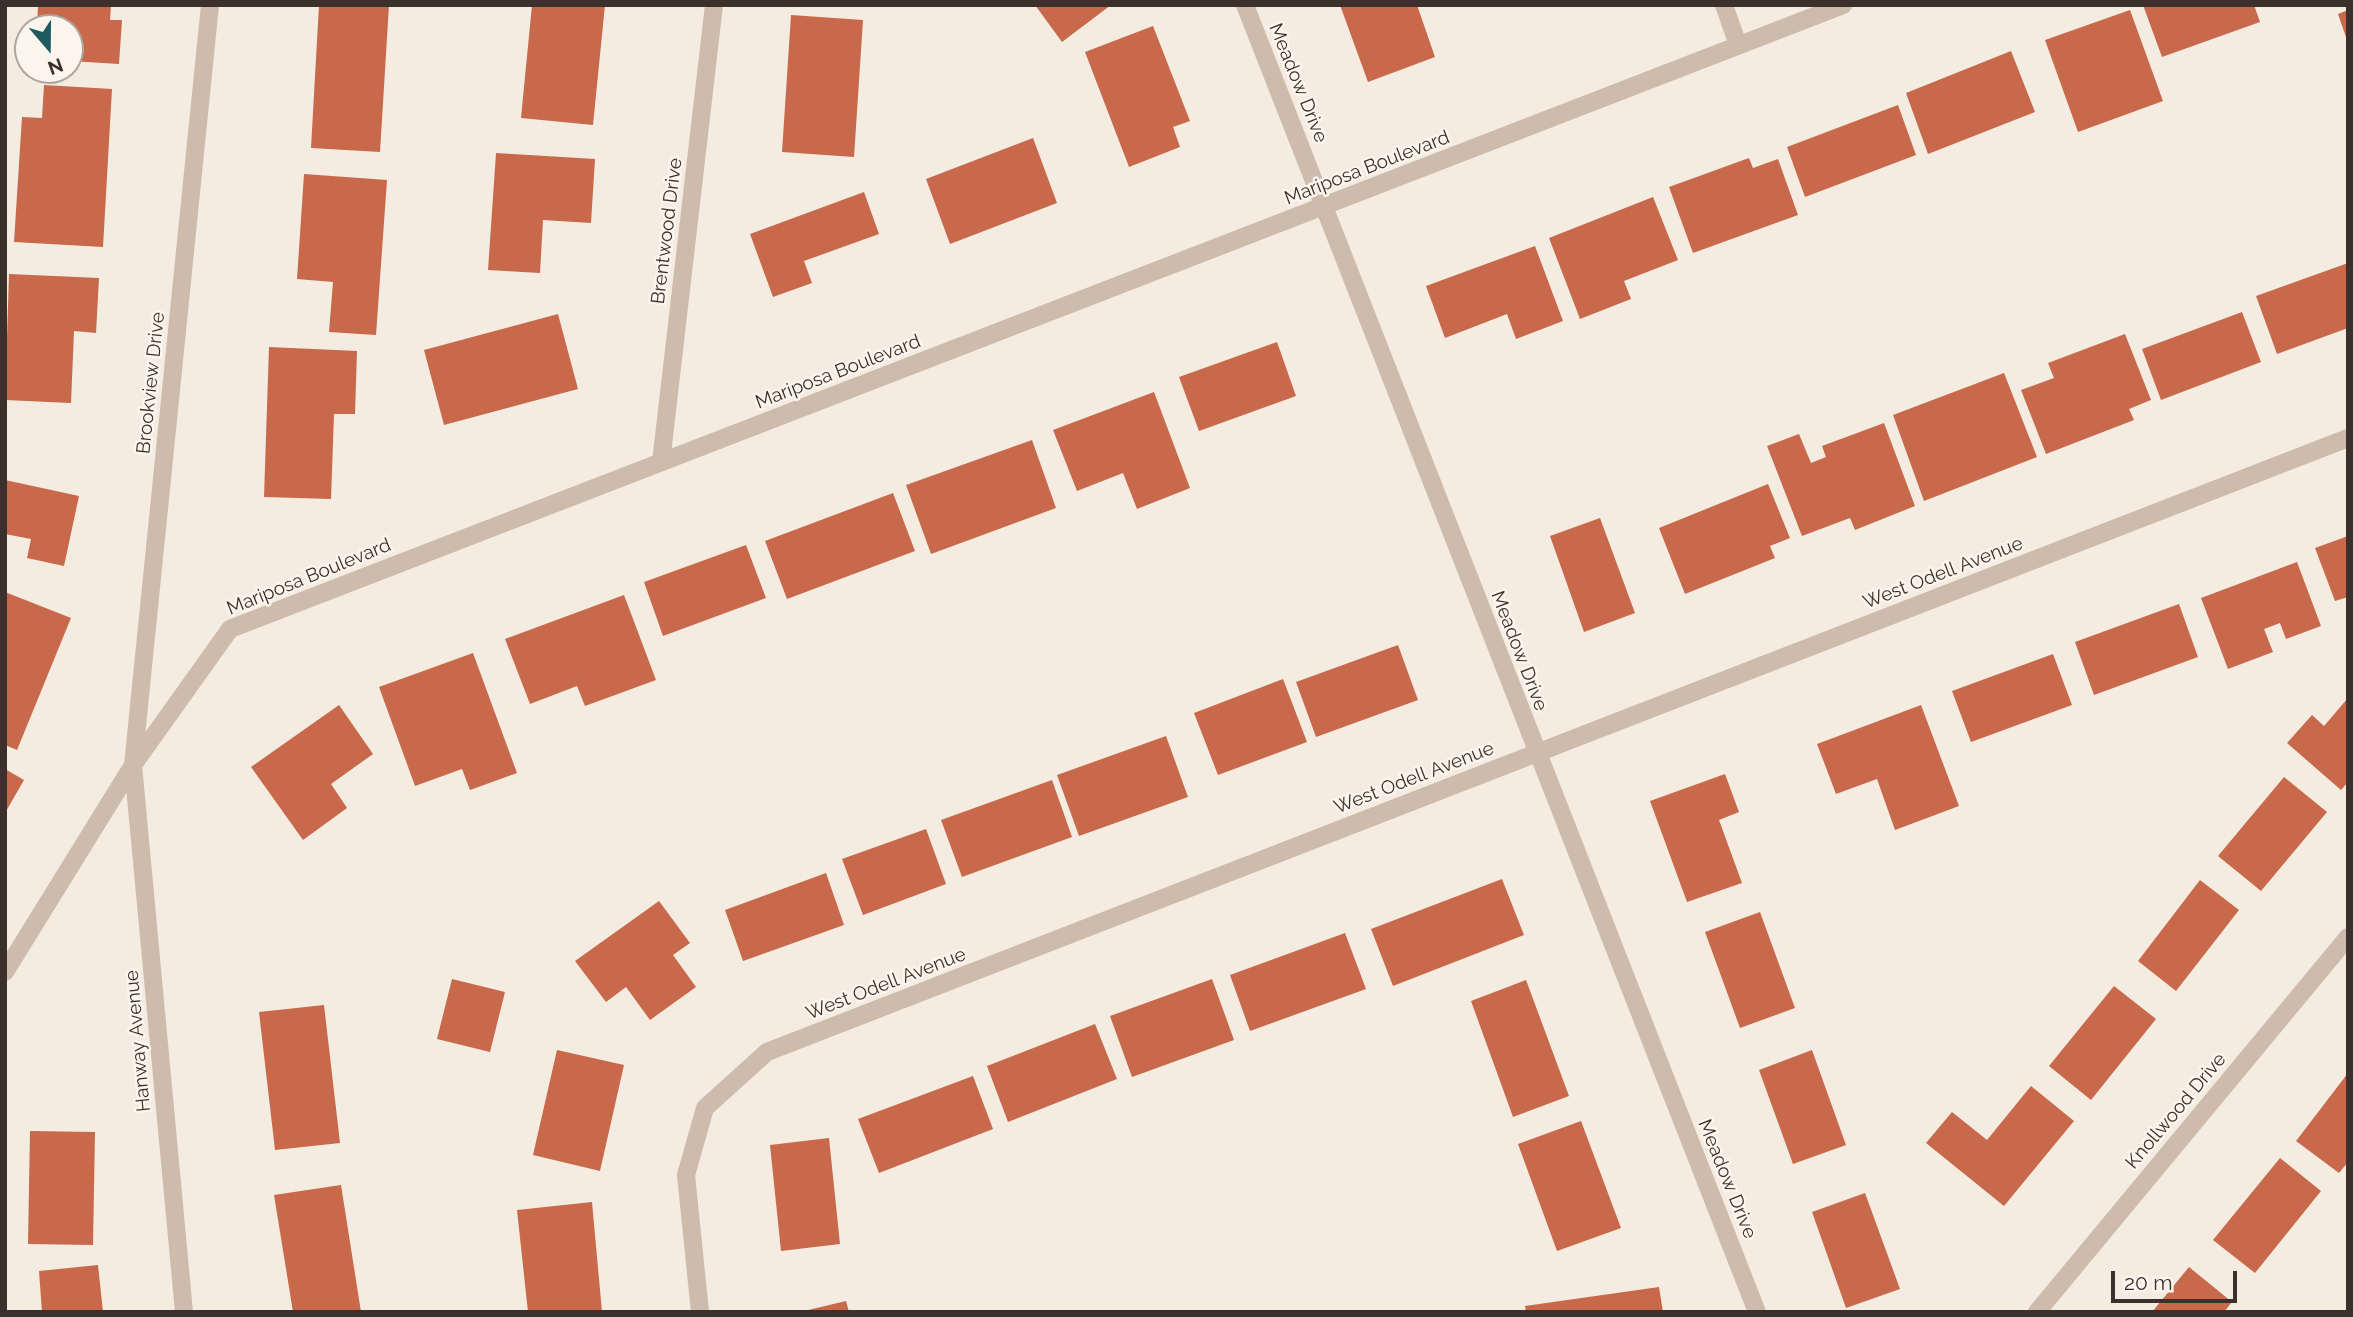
<!DOCTYPE html>
<style>
body{margin:0}
#map{position:relative;width:2353px;height:1317px;overflow:hidden;background:#f4ebe1;font-family:Raleway,sans-serif}
canvas{display:block}
.frame{position:absolute;inset:0;border:7px solid #3b302b;pointer-events:none}
.north{position:absolute;left:14px;top:14px;width:70px;height:70px;box-sizing:border-box;background:#fbf5ee;border:2px solid #aea6a0;border-radius:50%;rotate:160deg;font-size:19px;font-weight:700;line-height:28px;text-align:center;color:#3b302b}
.north::after{content:'';display:block;margin:auto;width:24px;height:32px;background:#1f5a5e;clip-path:polygon(50% 0,100% 100%,50% 72%,0 100%)}
.scale{position:absolute;left:2111px;top:1271px;width:126px;height:32px;box-sizing:border-box;border:4px solid #3b302b;border-top:0;padding-left:9px;font-size:21px;line-height:24px;white-space:nowrap;color:#3b302b;-webkit-text-stroke:5px #fbf5ee;paint-order:stroke}
</style>
<div id="map">
<canvas width="2353" height="1317"></canvas>
<div class="frame"></div>
<div class="north">N</div>
<div class="scale">20 m</div>
</div>
<script>
const ctx = document.querySelector('canvas').getContext('2d');
ctx.lineJoin = 'round';
function fillPath(path, color) {
  ctx.fillStyle = color;
  ctx.fill(path, 'evenodd');
}
function shape(rows) {
  const path = new Path2D();
  for (const r of rows) {
    path.moveTo(r[0], r[1]);
    for (let i = 2; i < r.length; i += 2) path.lineTo(r[i], r[i + 1]);
  }
  return path;
}
function strokePath(path, color, width, dash) {
  ctx.strokeStyle = color;
  ctx.lineWidth = width;
  ctx.lineCap = dash ? 'butt' : 'round';
  ctx.setLineDash(dash || []);
  ctx.stroke(path);
}
function label(font, color, halo, rows, align = 'center') {
  ctx.font = font + ' Raleway,sans-serif';
  ctx.lineWidth = 5;
  ctx.setLineDash([]);
  ctx.textBaseline = 'middle';
  ctx.strokeStyle = halo;
  ctx.fillStyle = color;
  for (const [text, x, y, turn = 0] of rows) {
    ctx.save();
    ctx.translate(x, y);
    ctx.rotate((+turn || 0) * Math.PI / 180);
    ctx.textAlign = isNaN(turn) ? turn : align;
    if (halo) ctx.strokeText(text, 0, 0);
    ctx.fillText(text, 0, 0);
    ctx.restore();
  }
}
fillPath(shape([
 [38,5,111,5,110,20,122,20,119,64,70,61,70,28,37,28],
 [319,5,389,5,380,152,311,148],
 [532,5,605,5,593,125,521,118],
 [1035,5,1111,5,1062,42],
 [1340,5,1417,5,1435,57,1368,82],
 [2143,5,2254,5,2260,22,2162,57],
 [2130,10,2163,101,2078,132,2045,40],
 [2348,10,2348,40,2347,40,2338,14],
 [791,15,863,20,854,157,782,152],
 [1153,26,1190,121,1173,127,1180,147,1129,167,1085,52],
 [2011,51,2035,112,1928,154,1906,93],
 [44,85,112,89,103,247,14,242,22,117,42,118],
 [1898,105,1916,155,1805,197,1787,147],
 [1033,138,1057,203,950,244,926,179],
 [496,153,595,159,591,223,543,220,540,273,488,270],
 [1749,158,1753,168,1778,159,1798,215,1693,253,1669,187],
 [304,174,387,180,376,335,329,332,333,282,297,279],
 [864,192,879,234,804,261,812,283,773,297,750,234],
 [1653,197,1678,260,1624,281,1631,299,1580,319,1549,238],
 [1535,246,1563,321,1516,339,1507,314,1445,338,1426,286],
 [2348,263,2348,328,2277,354,2256,296],
 [9,274,99,278,96,333,74,331,71,403,5,400],
 [2242,312,2261,362,2161,400,2142,349],
 [558,314,578,389,444,425,424,350],
 [2125,334,2151,400,2129,409,2134,420,2046,454,2021,390,2054,378,2048,363],
 [1277,342,1296,396,1199,431,1179,377],
 [269,347,357,351,355,414,334,414,331,499,264,497],
 [2004,373,2037,457,1924,501,1893,415],
 [1154,392,1190,488,1137,509,1123,473,1077,491,1053,430],
 [1884,423,1915,506,1855,530,1850,518,1802,536,1767,446,1799,434,1811,463,1826,457,1822,446],
 [1032,440,1056,508,931,554,906,485],
 [5,480,79,496,64,566,27,558,31,539,5,534],
 [1768,484,1790,538,1770,546,1775,558,1685,594,1659,528],
 [893,493,915,551,787,599,765,541],
 [1600,518,1635,613,1584,632,1550,536],
 [2348,536,2348,597,2335,601,2315,548],
 [746,545,766,598,663,636,644,582],
 [2297,562,2321,626,2286,639,2280,623,2264,629,2273,652,2228,669,2201,598],
 [5,592,71,618,17,750,5,745],
 [624,595,656,680,585,706,577,686,530,704,505,639],
 [2179,604,2198,657,2094,695,2075,642],
 [1398,645,1418,700,1316,737,1296,682],
 [473,653,517,773,470,790,462,769,415,786,379,687],
 [2053,654,2072,705,1971,742,1952,691],
 [1283,679,1307,742,1218,775,1194,713],
 [2348,698,2348,782,2341,790,2287,743,2312,715,2324,726],
 [339,705,373,754,331,784,347,808,303,840,251,767],
 [1921,705,1959,806,1895,830,1877,779,1836,794,1817,744],
 [1166,736,1188,797,1079,836,1057,775],
 [5,769,24,780,5,813],
 [1725,774,1739,812,1719,820,1742,883,1687,902,1650,801],
 [2284,777,2327,812,2261,891,2218,856],
 [1052,780,1072,837,962,877,941,820],
 [926,829,946,884,863,915,842,859],
 [826,873,844,925,743,961,725,910],
 [1502,879,1524,935,1393,986,1371,929],
 [2200,880,2239,910,2176,991,2138,961],
 [659,901,690,943,673,955,696,987,650,1020,626,987,606,1002,575,961],
 [1760,912,1795,1008,1740,1028,1705,932],
 [1345,933,1366,989,1250,1031,1230,975],
 [452,979,505,992,490,1052,437,1039],
 [1212,979,1234,1040,1132,1077,1110,1016],
 [1526,980,1569,1096,1513,1117,1471,1001],
 [2114,986,2156,1019,2091,1100,2049,1066],
 [324,1005,340,1143,275,1150,259,1012],
 [1095,1024,1117,1079,1008,1122,987,1066],
 [557,1050,624,1065,600,1171,533,1155],
 [1812,1050,1846,1145,1793,1164,1759,1070],
 [2348,1073,2348,1162,2339,1173,2296,1141],
 [973,1076,993,1129,879,1173,858,1119],
 [2031,1086,2074,1121,2004,1206,1926,1143,1952,1112,1987,1140],
 [1581,1121,1621,1228,1557,1251,1518,1144],
 [30,1131,95,1132,93,1245,28,1244],
 [829,1138,840,1244,781,1251,770,1145],
 [2280,1158,2321,1191,2255,1273,2213,1240],
 [341,1185,361,1312,293,1312,274,1195],
 [1865,1193,1900,1289,1846,1308,1812,1212],
 [592,1202,602,1312,528,1312,517,1210],
 [98,1265,103,1312,42,1312,39,1271],
 [2189,1267,2232,1302,2224,1312,2152,1312],
 [1659,1287,1663,1312,1526,1312,1525,1306],
 [846,1301,849,1312,804,1312,804,1311]
]), '#c8694b');
strokePath(shape([
 [1245,5,1757,1312],
 [1724,5,1738,45],
 [661,462,714,5],
 [5,972,133,765,230,629,1843,5],
 [184,1312,133,765,210,5],
 [700,1312,686,1175,705,1108,767,1052,2348,438],
 [2037,1312,2348,937]
]), '#cdbbac', 18);
label('19px', '#3b302b', '#fbf5ee', [
 ["Meadow Drive",1298,83,68],
 ["Mariposa Boulevard",1367,168,-21],
 ["Brentwood Drive",667,231,-83],
 ["Mariposa Boulevard",838,372,-21],
 ["Brookview Drive",151,383,-84],
 ["West Odell Avenue",1943,573,-21],
 ["Mariposa Boulevard",309,577,-22],
 ["Meadow Drive",1519,651,69],
 ["West Odell Avenue",1414,778,-21],
 ["West Odell Avenue",886,984,-21],
 ["Hanway Avenue",138,1041,-95],
 ["Knollwood Drive",2176,1111,-50],
 ["Meadow Drive",1727,1179,68]
]);
</script>
